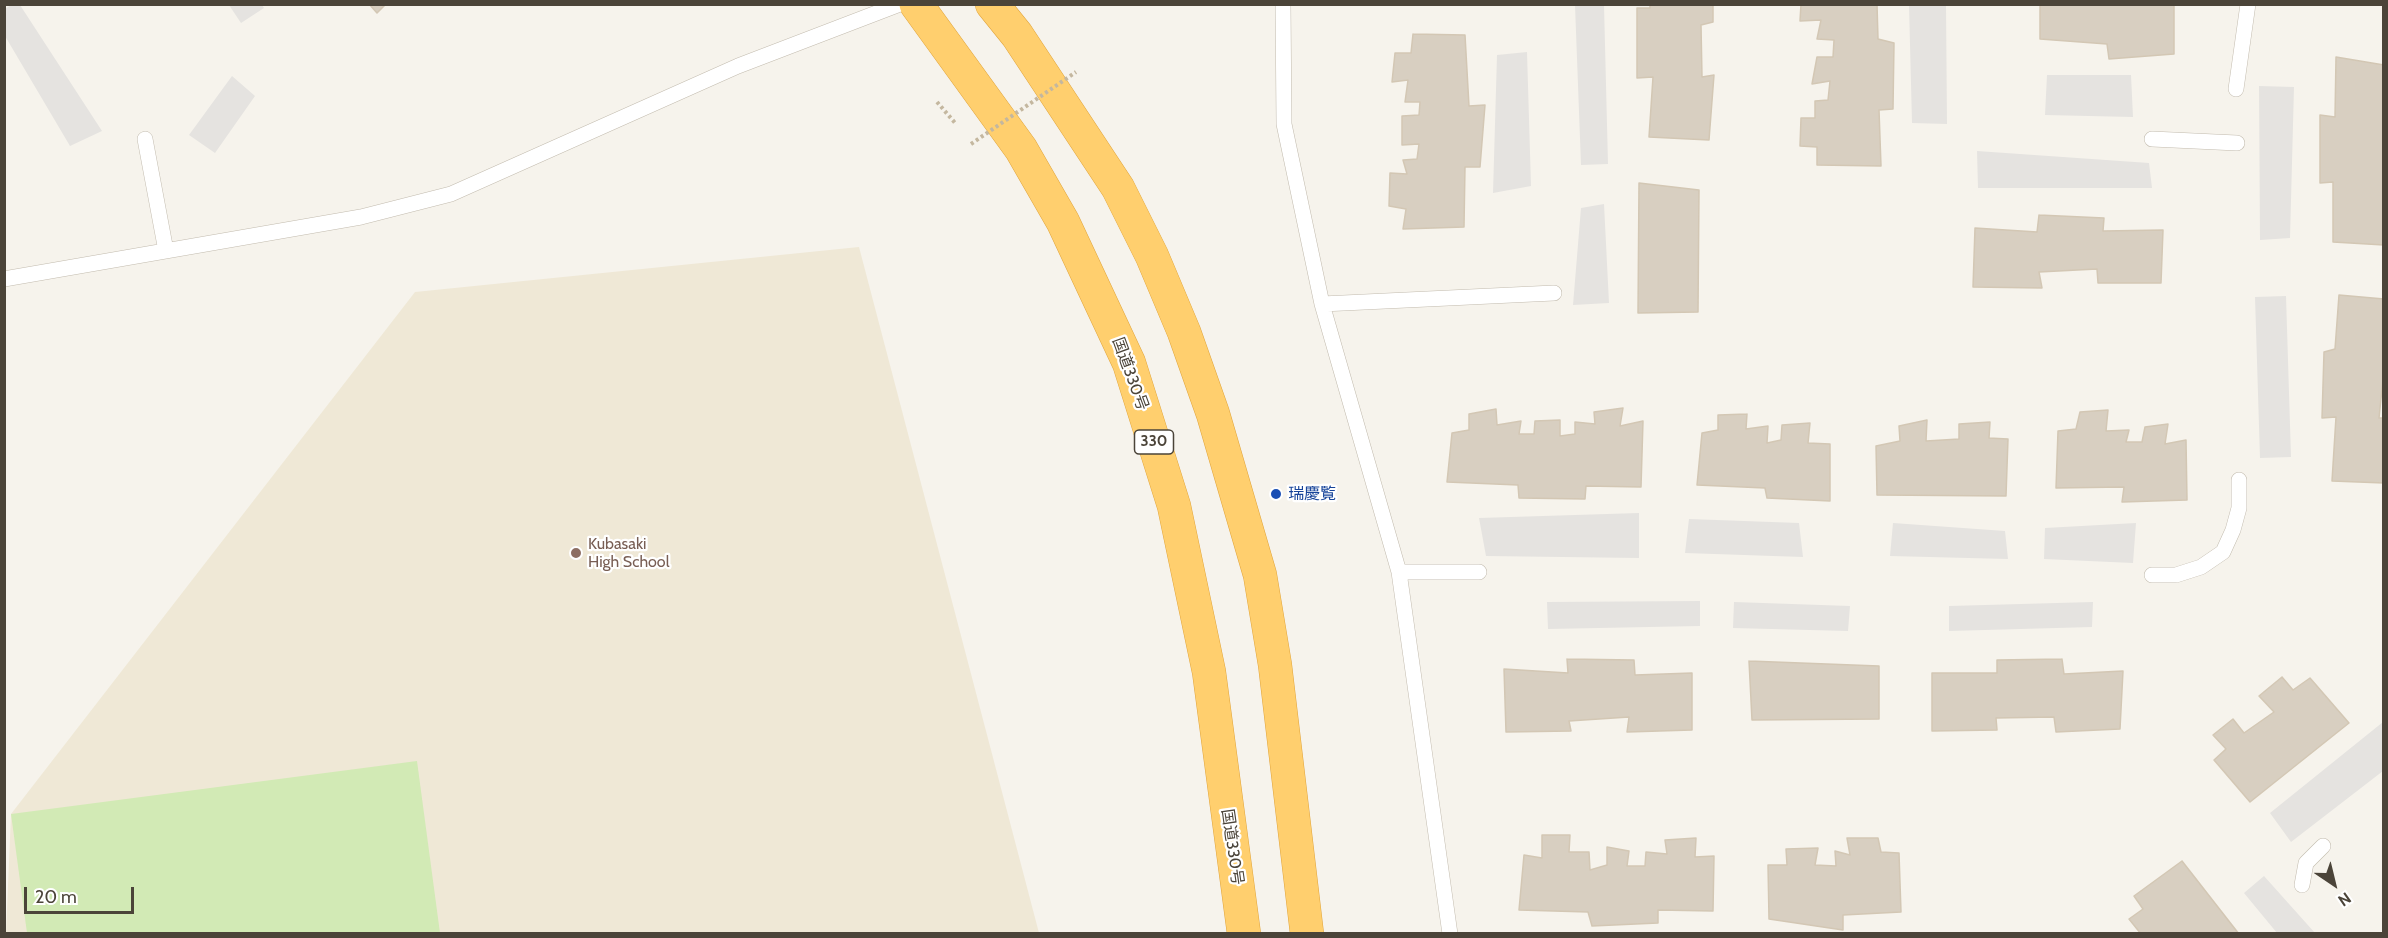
<!DOCTYPE html>
<meta charset="utf-8">
<style>
body{margin:0}
#map{position:relative;width:2388px;height:938px;overflow:hidden;background:#f6f3ec;font-family:Cabin,sans-serif}
canvas{display:block}
.frame{position:absolute;inset:0;border:6px solid #4b4439;pointer-events:none}
.north{position:absolute;left:2304px;top:854px;width:60px;height:60px;-webkit-text-stroke:4px #fff;paint-order:stroke;rotate:145deg;font-size:16px;font-weight:700;line-height:24px;text-align:center;color:#4b4439}
.north::after{content:'';display:block;margin:auto;width:21px;height:27px;background:#4b4439;clip-path:polygon(50% 0,100% 100%,50% 72%,0 100%)}
.scale{position:absolute;left:24px;top:887px;width:110px;height:27px;box-sizing:border-box;border:3px solid #4b4439;border-top:0;padding-left:8px;font-size:18px;line-height:21px;white-space:nowrap;color:#4b4439;-webkit-text-stroke:4px #fff;paint-order:stroke}
</style>
<div id="map">
<canvas width="2388" height="938"></canvas>
<div class="frame"></div>
<div class="north">N</div>
<div class="scale">20 m</div>
</div>
<script>
const ctx = document.querySelector('canvas').getContext('2d');
ctx.lineJoin = 'round';
function fillPath(path, color) {
  ctx.fillStyle = color;
  ctx.fill(path, 'evenodd');
}
function shape(rows) {
  const path = new Path2D();
  for (const r of rows) {
    path.moveTo(r[0], r[1]);
    for (let i = 2; i < r.length; i += 2) path.lineTo(r[i], r[i + 1]);
  }
  return path;
}
function strokePath(path, color, width, dash) {
  ctx.strokeStyle = color;
  ctx.lineWidth = width;
  ctx.lineCap = dash ? 'butt' : 'round';
  ctx.setLineDash(dash || []);
  ctx.stroke(path);
}
function label(font, color, halo, rows, align = 'center') {
  ctx.font = font + ' Cabin,"Noto Sans JP",sans-serif';
  ctx.lineWidth = 4.5;
  ctx.setLineDash([]);
  ctx.textBaseline = 'middle';
  ctx.strokeStyle = halo;
  ctx.fillStyle = color;
  for (const [text, x, y, turn = 0] of rows) {
    ctx.save();
    ctx.translate(x, y);
    ctx.rotate((+turn || 0) * Math.PI / 180);
    ctx.textAlign = isNaN(turn) ? turn : align;
    if (halo) ctx.strokeText(text, 0, 0);
    ctx.fillText(text, 0, 0);
    ctx.restore();
  }
}
fillPath(shape([
 [859,247,1039,933,6,934,11,814,415,292]
]), '#efe8d6');
fillPath(shape([
 [417,761,440,933,27,933,11,814]
]), '#d2eab5');
fillPath(shape([
 [11,5,20,5,102,131,70,146,5,36,5,9],
 [229,5,262,5,264,8,241,23],
 [1575,5,1604,5,1608,164,1581,165],
 [1909,5,1946,5,1947,124,1912,123],
 [1527,52,1531,186,1493,193,1497,55],
 [2047,75,2131,75,2133,117,2045,115],
 [232,76,255,96,215,153,189,135],
 [2259,86,2294,87,2290,238,2260,240],
 [1977,151,2149,163,2152,188,1978,188],
 [1604,204,1609,303,1573,305,1581,208],
 [2286,296,2291,457,2260,458,2255,297],
 [1639,513,1639,558,1486,556,1479,518],
 [1689,519,1799,523,1803,557,1685,553],
 [1893,523,2005,531,2008,559,1890,556],
 [2136,523,2133,563,2044,559,2045,528],
 [1700,601,1700,626,1548,629,1547,602],
 [1734,602,1850,606,1848,631,1733,628],
 [2093,602,2092,627,1949,631,1949,606],
 [2383,722,2383,771,2291,842,2270,813],
 [2264,876,2315,933,2277,933,2244,893]
]), '#e5e3e0');
const building = shape([
 [369,4,386,4,377,13,369,4],
 [1650,4,1713,4,1713,22,1701,25,1702,77,1714,75,1709,140,1649,137,1653,77,1637,78,1637,8,1650,8,1650,4],
 [1801,4,1877,4,1878,39,1894,43,1893,109,1879,110,1881,166,1817,165,1817,147,1800,146,1801,118,1815,118,1815,101,1828,100,1830,81,1812,84,1817,57,1833,57,1834,40,1817,39,1821,20,1800,21,1801,4],
 [2040,4,2174,4,2174,54,2109,59,2107,44,2040,39,2040,4],
 [1413,34,1465,35,1469,106,1485,105,1480,167,1465,167,1464,227,1403,229,1406,209,1389,206,1390,173,1407,174,1403,160,1417,159,1419,144,1402,145,1402,116,1419,115,1420,102,1405,102,1408,80,1392,82,1395,53,1411,53,1413,34],
 [2336,57,2384,65,2384,245,2333,242,2333,182,2320,183,2320,115,2335,117,2336,57],
 [1639,183,1699,190,1698,312,1638,313,1639,183],
 [2039,215,2104,218,2103,231,2163,230,2161,283,2098,283,2097,269,2039,272,2042,288,1973,287,1975,228,2037,232,2039,215],
 [2339,295,2384,299,2384,370,2379,418,2384,418,2384,483,2332,481,2336,417,2322,418,2324,352,2335,349,2339,295],
 [1623,408,1620,426,1643,421,1641,487,1586,486,1585,499,1519,498,1518,485,1447,482,1452,433,1469,430,1469,414,1496,409,1497,425,1521,421,1519,434,1534,434,1535,421,1560,420,1560,436,1575,434,1575,422,1595,424,1594,412,1623,408],
 [2108,410,2106,431,2129,430,2126,442,2142,442,2145,427,2168,424,2165,444,2186,440,2187,500,2122,502,2124,487,2056,488,2058,431,2076,429,2080,412,2108,410],
 [1747,414,1746,429,1768,426,1767,443,1781,440,1782,425,1810,423,1808,443,1830,444,1830,501,1767,498,1765,488,1697,485,1702,433,1718,430,1718,415,1747,414],
 [1927,420,1926,441,1959,439,1959,424,1990,422,1989,438,2008,439,2006,496,1877,495,1876,446,1900,441,1899,426,1927,420],
 [1567,659,1634,660,1635,675,1692,673,1692,730,1627,732,1629,717,1569,721,1571,731,1506,732,1504,669,1568,673,1567,659],
 [2062,659,2064,674,2123,671,2120,729,2056,732,2054,717,1996,718,1997,730,1932,731,1932,673,1997,673,1997,660,2062,659],
 [1749,661,1879,666,1879,719,1752,720,1749,661],
 [2282,677,2293,690,2310,678,2349,723,2250,802,2214,760,2226,749,2213,735,2233,719,2244,733,2274,712,2259,696,2282,677],
 [1542,835,1570,835,1569,852,1589,852,1590,870,1607,865,1607,847,1629,851,1627,866,1645,866,1646,852,1667,854,1665,840,1696,838,1695,857,1714,856,1713,911,1658,910,1658,923,1592,926,1588,912,1519,910,1524,855,1542,858,1542,835],
 [1847,838,1878,838,1881,852,1899,853,1901,912,1843,915,1843,930,1769,919,1768,865,1787,865,1786,849,1818,848,1815,865,1836,866,1835,851,1850,855,1847,838],
 [2182,861,2239,934,2141,934,2129,919,2143,909,2134,896,2182,861]
]);
fillPath(building, '#d8cfc1');
strokePath(building, '#d3c7b4', 1.5);
const lane = shape([
 [1283,4,1284,124,1322,304,1399,572,1450,934],
 [2236,89,2248,4],
 [145,139,166,251],
 [2152,139,2237,143],
 [4,279,361,217,451,194,738,66,900,4],
 [1322,304,1554,293],
 [1399,572,1479,572],
 [2152,575,2176,575,2201,567,2223,552,2233,530,2239,508,2239,480],
 [2302,885,2306,863,2323,846]
]);
const highway = shape([
 [916,4,1021,149,1063,222,1129,363,1174,506,1209,672,1244,934],
 [992,4,1017,35,1118,188,1152,256,1184,332,1213,414,1260,575,1275,665,1307,934]
]);
strokePath(lane, '#c2bbae', 16);
strokePath(highway, '#e0a43c', 34);
strokePath(shape([
 [937,102,956,124]
]), '#c4b79f', 4, [3, 3]);
strokePath(lane, '#fff', 15);
strokePath(highway, '#ffcf6e', 33);
strokePath(shape([
 [971,144,1076,72]
]), '#c4b79f', 4, [3, 3]);
for (const [x, y, r, color] of [
 [1276,494,6,"#1a4fb4"],
 [576,553,6,"#8d6e63"]
]) {
  const dot = new Path2D();
  dot.arc(x, y, r, 0, 2 * Math.PI);
  ctx.fillStyle = color;
  ctx.fill(dot);
  strokePath(dot, '#fff', 2);
}
for (const [x, y, w] of [
 [1154,442,39]
]) {
  const box = new Path2D();
  box.roundRect(x - w / 2, y - 12, w, 24, 4.5);
  ctx.fillStyle = '#fff';
  ctx.fill(box);
  strokePath(box, '#4b4439', 1.5);
}
label('bold 15px', '#4b4439', null, [
 ["330",1154,442]
]);
label('16px', '#4b4439', '#fff', [
 ["国道330号",1130,374,70],
 ["国道330号",1232,847,82]
]);
label('16px', '#164399', '#fff', [
 ["瑞慶覧",1288,494]
], 'left');
label('16px', '#785e54', '#fff', [
 ["Kubasaki",588,544],
 ["High School",588,562]
], 'left');
</script>
